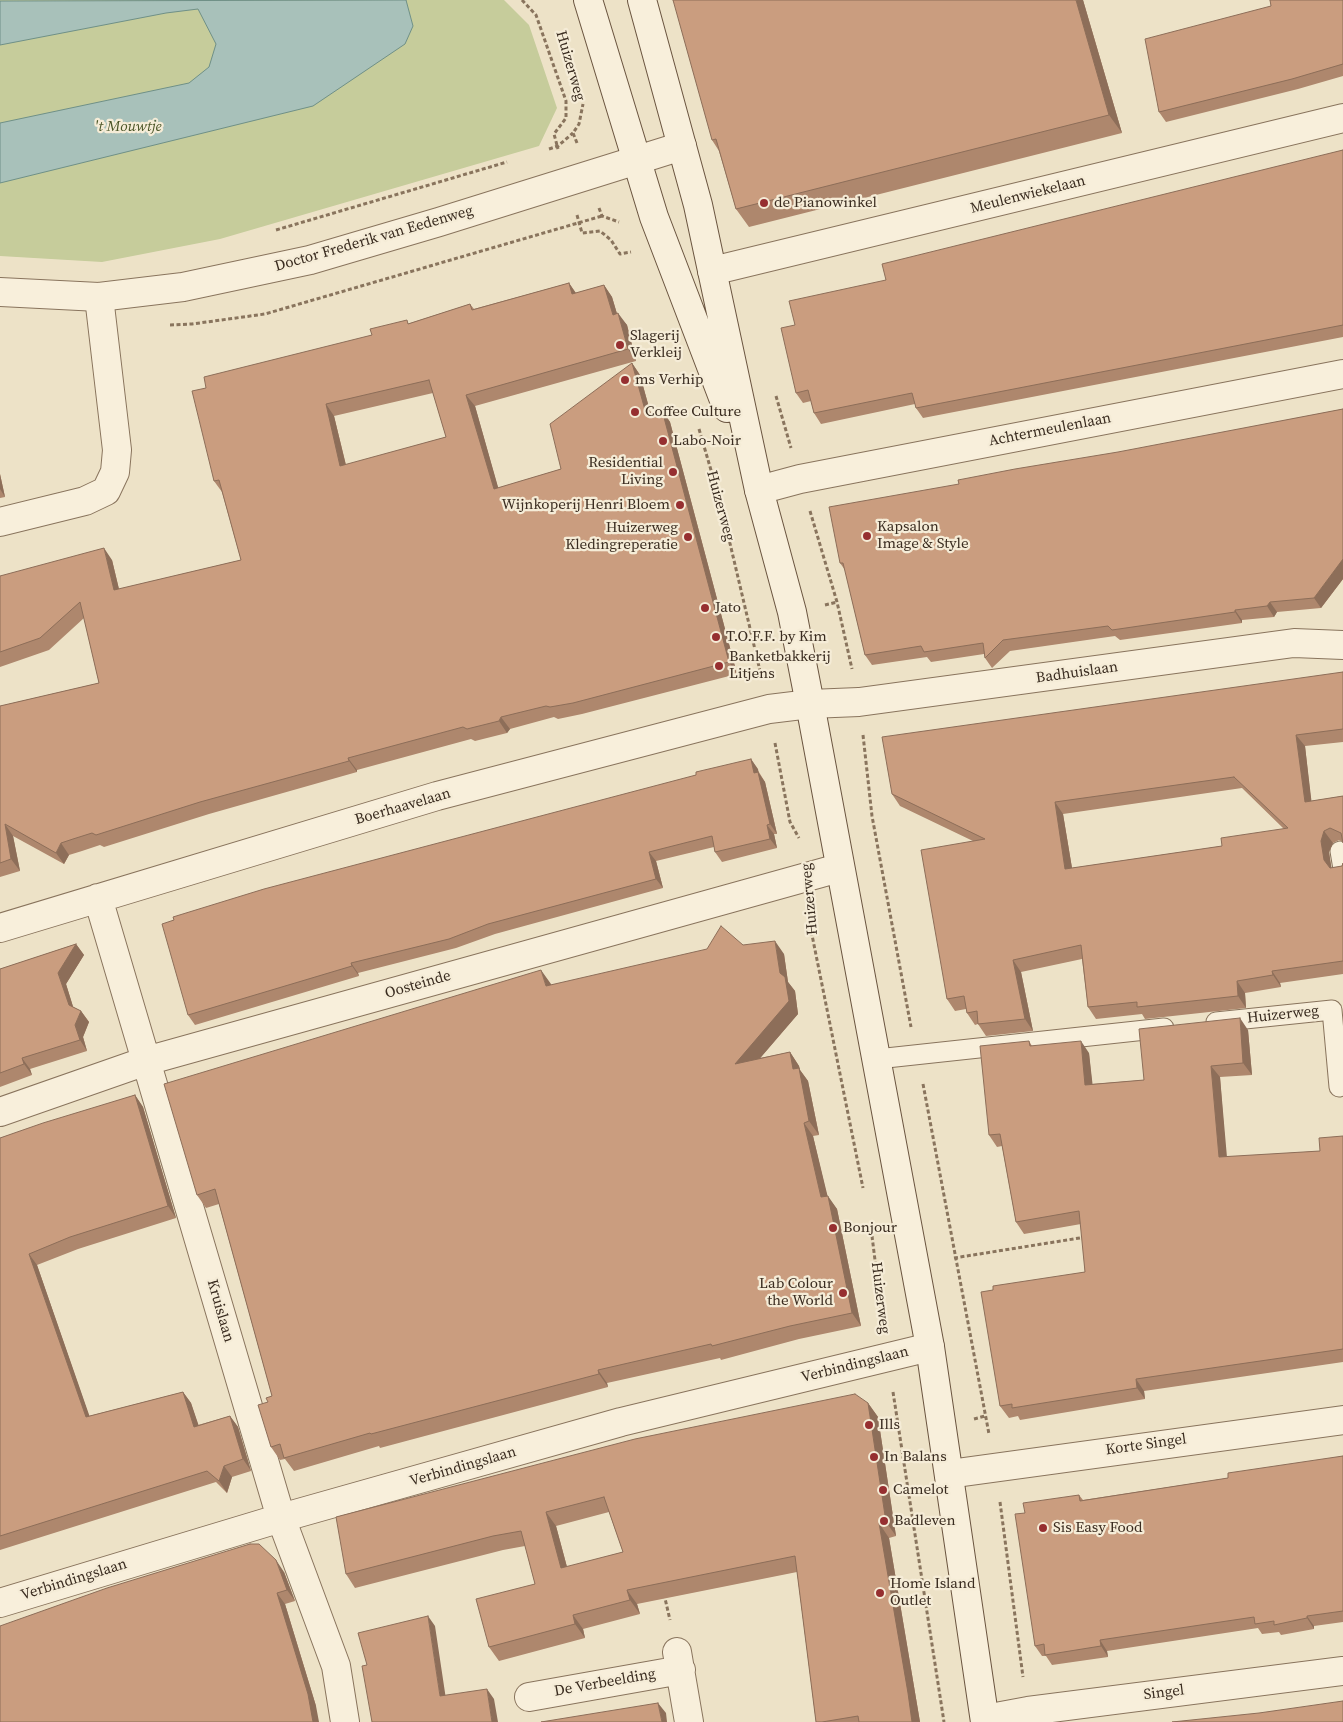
<!DOCTYPE html>
<style>
body{margin:0}
canvas{display:block;background:#ede2c7}
</style>
<canvas width="1343" height="1722"></canvas>
<script>
const ctx = document.querySelector('canvas').getContext('2d');
ctx.lineJoin = 'round';
function fillPath(path, color) {
  ctx.fillStyle = color;
  ctx.fill(path, 'evenodd');
}
function shape(rows) {
  const path = new Path2D();
  for (const r of rows) {
    path.moveTo(r[0], r[1]);
    for (let i = 2; i < r.length; i += 2) path.lineTo(r[i], r[i + 1]);
  }
  return path;
}
function strokePath(path, color, width, dash) {
  ctx.strokeStyle = color;
  ctx.lineWidth = width;
  ctx.lineCap = dash ? 'butt' : 'round';
  ctx.setLineDash(dash || []);
  ctx.stroke(path);
}
function label(font, color, halo, rows, align = 'center') {
  ctx.font = font + ' "Source Serif 4",serif';
  ctx.lineWidth = 4.5;
  ctx.setLineDash([]);
  ctx.textBaseline = 'middle';
  ctx.strokeStyle = halo;
  ctx.fillStyle = color;
  for (const [text, x, y, turn = 0] of rows) {
    ctx.save();
    ctx.translate(x, y);
    ctx.rotate((+turn || 0) * Math.PI / 180);
    ctx.textAlign = isNaN(turn) ? turn : align;
    if (halo) ctx.strokeText(text, 0, 0);
    ctx.fillText(text, 0, 0);
    ctx.restore();
  }
}
fillPath(shape([
 [0,0,504,0,529,25,557,108,539,146,220,239,102,262,0,256]
]), '#c6cc9b');
const water = shape([
 [406,0,413,26,405,44,313,106,0,183,0,123,189,83,209,67,216,44,198,9,166,13,0,45,0,1,406,0]
]);
fillPath(water, '#a8c1ba');
strokePath(water, '#6f9087', 1);
const service = shape([
 [1340,851,1343,869],
 [1216,1022,1332,1010,1339,1087,1343,1086],
 [877,1059,1164,1028]
]);
const minor = shape([
 [712,271,1343,118],
 [759,490,800,479,1343,374],
 [0,522,85,501,106,491,115,472,117,450,99,297],
 [98,898,281,1518,336,1666,345,1722],
 [0,928,437,796,769,709,810,704,859,702,1294,643,1343,645],
 [0,1112,146,1061,839,868],
 [949,1474,1343,1420],
 [0,1603,281,1518,621,1422,930,1347],
 [677,1652,689,1722],
 [529,1697,681,1670],
 [985,1719,1028,1711,1343,1671]
]);
const tertiary = shape([
 [0,292,99,297,183,287,310,260,439,222,682,146]
]);
const secondary = shape([
 [588,0,654,217,727,408],
 [642,0,698,205,759,490,792,612,810,704,930,1347,985,1722]
]);
strokePath(service, '#89745d', 21);
strokePath(minor, '#89745d', 30);
strokePath(tertiary, '#89745d', 30);
strokePath(secondary, '#6b5540', 30);
strokePath(shape([
 [522,0,536,15,566,101,566,118,554,134,558,149],
 [577,143,573,133,579,124,583,104],
 [549,149,558,146,573,133],
 [599,208,602,216,619,222],
 [577,215,582,233,600,231,611,240,620,254,631,252],
 [276,230,507,162],
 [170,325,192,324,265,314,602,216],
 [776,396,791,448],
 [699,429,720,501,761,675],
 [810,511,837,602,852,669],
 [825,605,837,602],
 [863,735,872,816,911,1027],
 [775,743,790,822,799,838],
 [810,912,811,930,863,1188],
 [923,1084,989,1434],
 [872,1236,883,1324],
 [954,1258,1086,1237],
 [893,1392,944,1722],
 [974,1419,985,1416],
 [1000,1502,1023,1677],
 [664,1594,670,1620]
]), '#89745d', 3, [4, 2.5]);
strokePath(service, '#f8efdb', 19);
strokePath(minor, '#f8efdb', 28);
strokePath(tertiary, '#f8efdb', 28);
strokePath(secondary, '#f8efdb', 28);
fillPath(shape([
 [1083,0,1122,133,749,227,736,209,719,151,712,140],
 [1343,0,1343,76,1298,89,1166,122,1159,112,1271,6],
 [1343,150,1343,337,923,418,916,408,915,404,821,424,814,413,811,401,803,403,796,393,795,325,886,280],
 [569,283,576,293,604,285,612,297,617,314,627,325,636,361,475,406,498,488,561,469,632,363,640,375,650,411,651,413,662,410,670,422,737,674,582,714,558,719,554,717,510,729,507,733,475,741,471,739,357,770,357,772,209,814,104,847,100,845,82,851,69,855,64,864,13,836,20,871,0,877,0,706,99,683,84,618,49,650,0,667,0,576,112,560,119,589,241,560,222,492,214,481,206,388,470,304,474,309],
 [433,393,446,437,346,465,334,416],
 [1343,409,1343,579,1321,608,1277,612,1274,617,1242,620,1242,623,1120,640,1115,636,1010,651,992,668,985,658,984,654,931,662,927,657,872,665,865,655,845,570,840,563,959,484],
 [0,474,5,497,0,498],
 [1343,672,1343,742,1305,746,1311,801,1343,796,1343,842,1339,840,1333,843,1329,852,1331,868,1342,866,1343,863,1343,974,1280,983,1281,987,1245,993,1246,1008,1145,1019,1142,1014,1096,1019,1088,1007,1082,959,1021,972,1033,1031,986,1036,978,1024,975,1025,967,1013,966,1009,955,1011,947,999,973,841,900,806,892,794],
 [1242,788,1284,829,1222,846,1072,868,1063,814],
 [751,759,765,782,777,834,774,834,777,848,722,862,715,852,714,847,656,861,663,888,495,934,456,948,358,973,359,976,195,1025,188,1015,696,775],
 [76,944,84,955,66,984,73,1007,81,1011,89,1022,83,1037,87,1051,30,1069,32,1075,0,1087,0,969],
 [743,945,784,954,788,982,795,991,798,1014,760,1058,790,1052,799,1066,800,1070,808,1081,819,1135,813,1136,827,1196,837,1209,861,1326,799,1339,721,1360,720,1358,607,1383,608,1387,380,1448,379,1446,294,1471,285,1459,280,1460,271,1447,268,1402,272,1396,219,1204,206,1208,197,1195,551,984,551,985],
 [1248,1030,1252,1075,1220,1077,1226,1157,1320,1151,1343,1136,1343,1362,1144,1391,1145,1399,1020,1420,1018,1416,1009,1418,1000,1406,993,1290,1085,1272,1081,1224,1024,1234,1016,1222,1002,1146,997,1147,989,1135,1029,1041,1032,1046,1089,1053,1092,1084,1144,1080],
 [135,1095,143,1107,176,1218,78,1249,37,1265,89,1416,183,1392,191,1403,198,1425,230,1416,238,1427,251,1471,232,1477,227,1493,216,1482,0,1550,0,1138],
 [868,1403,878,1417,896,1536,889,1538,920,1722,816,1722,797,1572,637,1604,640,1614,583,1629,585,1638,499,1661,489,1647,535,1584,525,1546,503,1550,355,1588,346,1574],
 [609,1512,623,1552,567,1567,556,1526],
 [1343,1456,1343,1622,1314,1626,1314,1629,1281,1635,1279,1632,1262,1634,1258,1628,1107,1651,1108,1657,1052,1665,1046,1656,1042,1656,1035,1646,1025,1513,1079,1495,1083,1500,1228,1478],
 [284,1572,295,1601,285,1604,316,1706,0,1722]
]), '#ae876d');
fillPath(shape([
 [1076,0,1083,0,1122,133,1109,115],
 [569,283,577,295,572,294],
 [604,285,612,297,621,327,613,315],
 [618,313,627,325,636,361,628,349],
 [632,363,640,375,650,411,657,421,645,410],
 [466,395,475,406,502,501,494,489],
 [326,404,334,416,349,478,340,466],
 [662,410,670,422,737,674,729,662],
 [0,474,5,497,0,489],
 [104,548,112,560,122,602,114,590],
 [1343,559,1343,579,1321,608,1314,598],
 [1270,602,1277,612,1274,617,1267,606],
 [1235,610,1242,620,1242,623,1235,612],
 [501,717,510,729,507,733,499,721],
 [1296,735,1305,746,1313,814,1305,802],
 [348,758,357,770,357,772,349,761],
 [751,759,758,769,759,775,758,772,765,782,777,834,770,824,754,773],
 [1055,802,1063,814,1074,880,1065,869],
 [5,824,13,836,20,871,11,859],
 [767,825,774,834,777,848,770,839],
 [1324,831,1333,843,1329,852,1332,871,1324,860,1321,841],
 [61,843,69,855,64,864,56,853],
 [649,852,656,861,663,888,656,879],
 [775,941,784,954,788,982,795,991,798,1014,744,1077,735,1064,780,973],
 [76,944,84,955,66,984,76,1016,69,1005,58,973],
 [1013,960,1021,972,1033,1031,1025,1019],
 [351,963,358,973,359,976,352,966],
 [541,970,551,984,555,999,546,986],
 [1272,971,1280,983,1281,987,1273,975],
 [1237,981,1245,993,1246,1008,1238,996],
 [81,1011,89,1022,83,1037,87,1051,80,1040,75,1025],
 [1240,1018,1248,1030,1252,1075,1243,1063],
 [1081,1041,1089,1053,1094,1097,1085,1085],
 [790,1052,799,1066,800,1070,808,1081,819,1135,809,1121,793,1069],
 [22,1058,30,1069,32,1075,24,1064],
 [1211,1066,1220,1077,1228,1169,1219,1157],
 [135,1095,143,1107,176,1218,168,1206],
 [804,1123,813,1136,830,1206,828,1196,837,1209,861,1326,852,1313,821,1197],
 [29,1254,37,1265,94,1429,86,1417],
 [598,1370,607,1383,608,1387,599,1374],
 [1136,1379,1144,1391,1145,1399,1137,1388],
 [183,1392,191,1403,203,1438,194,1427],
 [868,1403,878,1417,896,1536,886,1522],
 [230,1416,238,1427,251,1471,243,1459],
 [224,1466,232,1477,227,1493,219,1481],
 [546,1512,556,1526,571,1582,561,1568],
 [879,1523,889,1538,920,1722,912,1722],
 [276,1560,284,1572,295,1601,287,1590],
 [627,1590,637,1604,640,1614,630,1600],
 [277,1593,285,1604,316,1706,319,1722,313,1722],
 [573,1615,583,1629,585,1638,575,1624],
 [428,1616,435,1626,447,1706,440,1696],
 [1307,1616,1314,1626,1314,1629,1307,1618],
 [1100,1640,1107,1651,1108,1657,1101,1646],
 [487,1689,494,1699,498,1722,492,1722],
 [658,1703,666,1713,667,1722,662,1722]
]), '#8d6e59');
const building = shape([
 [673,0,1076,0,1109,115,736,209,716,139,712,140,673,0],
 [1270,0,1343,0,1343,64,1292,79,1159,112,1145,39,1271,6,1270,0],
 [1343,150,1343,325,916,408,912,393,814,413,808,390,796,393,781,328,795,325,789,301,886,280,882,264,1343,150],
 [569,283,572,294,604,285,613,315,618,313,628,349,466,395,494,489,561,469,550,424,632,363,645,410,649,410,649,414,662,410,729,662,573,703,550,707,546,706,501,717,499,721,467,729,463,727,348,758,349,761,200,802,96,835,92,833,73,839,61,843,56,853,5,824,11,859,0,863,0,706,99,683,80,602,40,638,0,652,0,576,104,548,114,590,241,560,219,480,214,481,192,391,206,388,204,377,372,335,370,329,407,320,408,324,470,304,472,310,569,283],
 [429,380,446,437,340,466,326,404,429,380],
 [1343,409,1343,559,1314,598,1270,602,1267,606,1235,610,1235,612,1112,630,1108,626,1003,640,985,658,983,643,924,652,921,646,865,655,843,563,840,563,829,507,959,484,958,480,1015,469,1118,452,1343,409],
 [1343,672,1343,729,1296,735,1305,802,1343,796,1343,843,1341,833,1330,828,1324,831,1321,841,1324,860,1330,868,1342,866,1343,863,1343,961,1272,971,1273,975,1237,981,1238,996,1137,1007,1137,1002,1088,1007,1081,945,1013,960,1025,1019,978,1024,977,1011,967,1013,964,996,947,999,921,850,985,839,892,794,882,737,1343,672],
 [1234,777,1288,828,1221,838,1222,846,1065,869,1055,802,1234,777],
 [751,759,754,773,758,772,770,824,767,825,770,839,715,852,712,836,649,852,656,879,488,924,449,939,351,963,352,966,188,1015,162,924,174,920,173,917,264,889,696,775,696,772,751,759],
 [721,926,743,945,775,941,780,973,785,977,789,1001,735,1064,790,1052,793,1069,799,1068,809,1121,804,1123,821,1197,828,1196,852,1313,790,1326,712,1346,711,1344,598,1370,599,1374,371,1434,370,1433,284,1458,280,1444,271,1447,258,1405,268,1402,266,1398,272,1396,215,1189,197,1195,164,1084,541,970,546,986,707,949,721,926],
 [76,944,58,973,69,1005,81,1011,75,1025,80,1040,22,1058,24,1064,0,1073,0,969,76,944],
 [1240,1018,1243,1063,1211,1066,1219,1157,1320,1151,1319,1138,1343,1136,1343,1349,1136,1379,1137,1388,1012,1408,1012,1404,1000,1406,981,1292,993,1290,993,1286,1085,1272,1079,1211,1016,1222,1000,1134,989,1135,980,1046,1029,1041,1030,1046,1081,1041,1085,1085,1144,1080,1139,1029,1240,1018],
 [135,1095,168,1206,70,1237,29,1254,86,1417,183,1392,194,1427,230,1416,243,1459,224,1466,219,1481,207,1471,0,1536,0,1138,43,1123,135,1095],
 [855,1394,868,1403,886,1522,879,1523,908,1693,912,1722,859,1722,858,1716,822,1722,816,1722,795,1556,627,1590,630,1600,573,1615,575,1624,489,1647,476,1599,535,1584,521,1531,493,1536,346,1574,336,1517,635,1439,855,1394],
 [604,1497,623,1552,561,1568,546,1512,604,1497],
 [1343,1456,1343,1611,1307,1616,1307,1618,1274,1625,1274,1621,1255,1624,1254,1617,1100,1640,1101,1646,1045,1655,1044,1644,1035,1646,1015,1514,1025,1513,1023,1503,1079,1495,1080,1501,1228,1478,1228,1473,1343,1456],
 [250,1544,259,1544,276,1560,287,1590,277,1593,308,1694,313,1722,0,1722,0,1626,107,1588,250,1544],
 [428,1616,440,1696,487,1689,492,1722,372,1722,362,1666,367,1665,358,1633,428,1616],
 [1343,1701,1343,1722,1172,1722,1259,1713,1343,1701],
 [658,1703,662,1722,541,1722,658,1703]
]);
fillPath(building, '#ca9d7f');
strokePath(building, '#8d6e59', 1);
for (const [x, y, r, color] of [
 [764,203,5,"#962f30"],
 [620,345,5,"#962f30"],
 [625,380,5,"#962f30"],
 [635,412,5,"#962f30"],
 [663,441,5,"#962f30"],
 [673,472,5,"#962f30"],
 [680,505,5,"#962f30"],
 [867,536,5,"#962f30"],
 [688,537,5,"#962f30"],
 [705,608,5,"#962f30"],
 [716,637,5,"#962f30"],
 [719,666,5,"#962f30"],
 [833,1228,5,"#962f30"],
 [843,1293,5,"#962f30"],
 [869,1425,5,"#962f30"],
 [874,1457,5,"#962f30"],
 [883,1490,5,"#962f30"],
 [884,1521,5,"#962f30"],
 [1043,1528,5,"#962f30"],
 [880,1593,5,"#962f30"]
]) {
  const dot = new Path2D();
  dot.arc(x, y, r, 0, 2 * Math.PI);
  ctx.fillStyle = color;
  ctx.fill(dot);
  strokePath(dot, '#f5ecd7', 2);
}
label('15px', '#3a2c20', '#f5ecd7', [
 ["Huizerweg",570,66,74],
 ["Meulenwiekelaan",1028,195,-14],
 ["Doctor Frederik van Eedenweg",374,239,-16],
 ["Achtermeulenlaan",1050,430,-11],
 ["Huizerweg",720,506,75],
 ["Badhuislaan",1077,673,-8],
 ["Boerhaavelaan",403,807,-16],
 ["Huizerweg",810,899,-95],
 ["Oosteinde",418,985,-16],
 ["Huizerweg",1283,1015,-6],
 ["Huizerweg",880,1298,83],
 ["Kruislaan",220,1311,74],
 ["Verbindingslaan",855,1365,-14],
 ["Korte Singel",1146,1445,-8],
 ["Verbindingslaan",463,1467,-16],
 ["Verbindingslaan",74,1580,-17],
 ["De Verbeelding",605,1683,-10],
 ["Singel",1164,1693,-7]
]);
label('italic 15px', '#4a5527', '#f5ecd7', [
 ["'t Mouwtje",128,127]
]);
label('15px', '#3a2c20', '#f5ecd7', [
 ["de Pianowinkel",774,203],
 ["Slagerij",630,336],
 ["Verkleij",630,353],
 ["ms Verhip",635,380],
 ["Coffee Culture",645,412],
 ["Labo-Noir",673,441],
 ["Residential",663,463,"right"],
 ["Living",663,480,"right"],
 ["Wijnkoperij Henri Bloem",670,505,"right"],
 ["Kapsalon",877,527],
 ["Image & Style",877,544],
 ["Huizerweg",678,528,"right"],
 ["Kledingreperatie",678,545,"right"],
 ["Jato",715,608],
 ["T.O.F.F. by Kim",726,637],
 ["Banketbakkerij",729,657],
 ["Litjens",729,674],
 ["Bonjour",843,1228],
 ["Lab Colour",833,1284,"right"],
 ["the World",833,1301,"right"],
 ["Ills",879,1425],
 ["In Balans",884,1457],
 ["Camelot",893,1490],
 ["Badleven",894,1521],
 ["Sis Easy Food",1053,1528],
 ["Home Island",890,1584],
 ["Outlet",890,1601]
], 'left');
</script>
